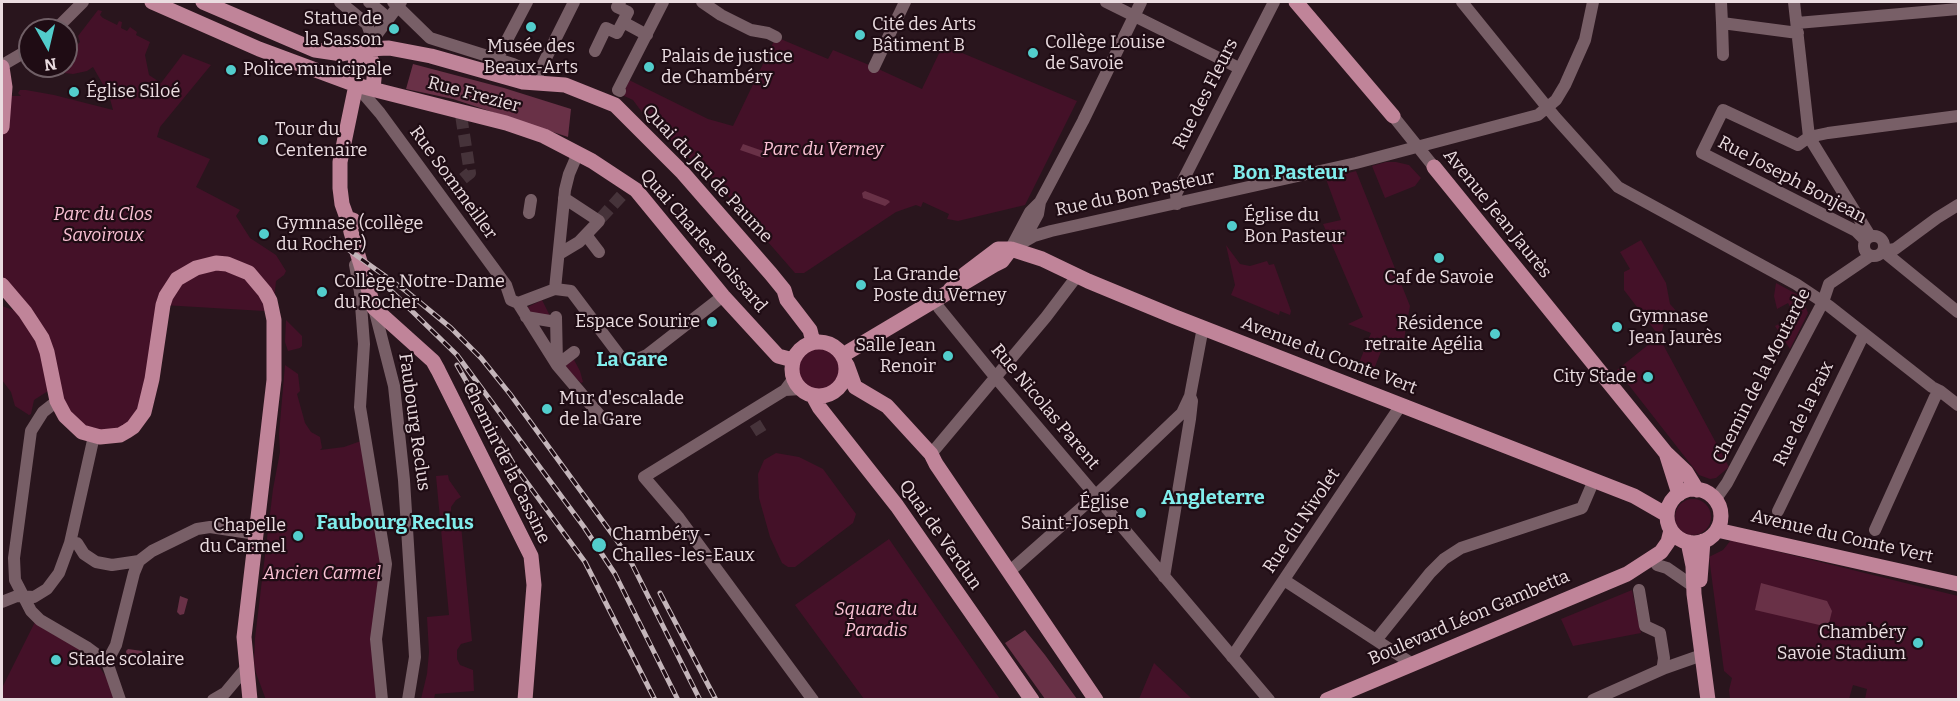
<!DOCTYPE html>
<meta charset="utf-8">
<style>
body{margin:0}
#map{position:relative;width:1960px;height:701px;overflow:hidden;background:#29151d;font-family:Bitter,serif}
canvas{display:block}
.frame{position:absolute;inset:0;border:3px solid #eadce0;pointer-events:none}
.north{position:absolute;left:18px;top:18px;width:60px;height:60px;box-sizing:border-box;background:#1f0c14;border:2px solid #705f66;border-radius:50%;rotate:172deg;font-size:16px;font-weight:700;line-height:24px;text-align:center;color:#eadce0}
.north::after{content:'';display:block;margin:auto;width:21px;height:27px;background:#52cdcc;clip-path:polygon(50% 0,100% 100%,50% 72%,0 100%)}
</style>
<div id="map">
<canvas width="1960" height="701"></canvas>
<div class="frame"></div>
<div class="north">N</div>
</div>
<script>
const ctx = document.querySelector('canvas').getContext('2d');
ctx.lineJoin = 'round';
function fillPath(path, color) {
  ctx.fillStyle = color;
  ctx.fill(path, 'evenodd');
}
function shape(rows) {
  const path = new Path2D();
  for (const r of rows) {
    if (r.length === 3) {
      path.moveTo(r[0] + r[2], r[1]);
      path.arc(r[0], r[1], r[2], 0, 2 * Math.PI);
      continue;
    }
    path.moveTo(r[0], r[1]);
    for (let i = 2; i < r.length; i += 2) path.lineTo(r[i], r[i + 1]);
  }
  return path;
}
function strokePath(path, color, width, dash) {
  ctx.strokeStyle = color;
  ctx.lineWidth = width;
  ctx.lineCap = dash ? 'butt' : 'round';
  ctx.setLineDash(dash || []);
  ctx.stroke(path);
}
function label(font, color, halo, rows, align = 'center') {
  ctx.font = font + ' Bitter,serif';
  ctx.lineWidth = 4.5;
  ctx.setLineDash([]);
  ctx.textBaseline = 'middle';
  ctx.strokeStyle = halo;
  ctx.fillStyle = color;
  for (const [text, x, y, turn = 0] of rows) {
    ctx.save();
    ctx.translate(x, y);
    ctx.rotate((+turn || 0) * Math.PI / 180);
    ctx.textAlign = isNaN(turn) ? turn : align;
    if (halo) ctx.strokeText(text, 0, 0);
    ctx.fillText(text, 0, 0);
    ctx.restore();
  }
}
fillPath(shape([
 [98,10,102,11,100,15,103,18,117,25,119,21,122,22,121,28,127,31,130,27,137,32,136,35,150,42,145,55,149,75,161,83,183,54,211,65,160,127,157,137,210,159,196,187,240,210,236,216,250,238,276,255,286,271,284,275,276,281,273,309,264,311,163,305,139,420,100,437,65,416,47,352,2,285,2,127,5,96,21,96,18,93,20,90,26,90,54,95,113,110,109,95,93,67,87,71,73,74,49,71,51,66,66,66,66,47,71,43,75,47,80,42,78,36],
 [776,37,828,59,833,50,874,67,922,89,943,45,1077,101,1025,205,958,221,947,219,949,214,923,202,921,207,916,205,896,212,804,273,795,273,700,164,695,163,647,119,633,100,622,95,629,80,708,119,733,126],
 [1386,162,1396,162,1409,165,1421,178,1415,186,1385,198,1372,166],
 [1356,171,1410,306,1403,345,1386,339,1372,374,1357,368,1371,333,1348,324,1363,317,1323,224,1341,220,1326,179],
 [1641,240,1666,283,1670,304,1679,314,1677,319,1673,321,1671,318,1664,323,1660,338,1659,337,1729,467,1716,478,1710,479,1699,475,1617,370,1659,336,1624,290,1624,272,1630,269,1620,252],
 [1226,245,1240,264,1250,266,1267,261,1269,265,1274,264,1291,311,1290,315,1280,311,1279,315,1231,295,1235,285],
 [1776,283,1802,297,1808,313,1790,349,1775,326,1795,316,1788,303,1777,309,1774,296],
 [542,300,551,318,530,314,526,308],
 [2,306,16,311,39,340,48,391,34,400,31,414,29,415,15,406,11,392,2,380],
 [286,320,302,336,302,346,300,348,288,351,285,342],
 [820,368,22],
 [572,356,580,371,583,382,581,383,561,364],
 [285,365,298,374,300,391,297,394,305,423,311,432,320,437,322,448,320,450,344,447,361,441,383,568,377,699,266,700,256,673,254,662,255,638,273,489,280,452,279,434],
 [776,453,799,457,823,469,856,514,853,523,795,567,788,567,782,563,770,537,759,498,758,474,764,460],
 [448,475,449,480,461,497,456,500,451,507,451,515,453,521,461,525,472,641,461,644,457,650,457,659,460,665,473,670,474,691,435,694,434,699,421,699,427,674,429,652,427,617,449,615,436,476],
 [1693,517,18],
 [889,539,1000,699,864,699,795,605],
 [1731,540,1958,596,1958,699,1865,699,1867,689,1853,685,1849,699,1734,700,1730,698,1729,690,1732,678,1724,671,1709,557,1723,550],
 [1632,590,1641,633,1573,646,1561,619],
 [35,622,49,632,83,650,93,657,108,680,115,699,2,699,2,688],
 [1154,663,1191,698,1190,699,1139,699]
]), '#441128');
fillPath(shape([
 [413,64,504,88,571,109,568,137,453,99,406,89],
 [743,144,763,151,766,156,763,158,740,150],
 [865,191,888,200,890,202,885,206,863,198,862,193],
 [1761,583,1827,601,1832,611,1828,627,1755,610],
 [180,596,188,599,184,614,180,615,177,612],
 [1025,630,1045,655,1077,699,1045,699,1005,643],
 [128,649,142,651,143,657,139,659,127,657,126,651]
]), '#693147');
strokePath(shape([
 [449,190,470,173,461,115],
 [601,218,624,193],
 [755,423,763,436]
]), '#46333a', 12, [12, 6]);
strokePath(shape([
 [340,2,367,24,372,38],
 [369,2,388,18],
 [393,2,430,38,513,64,524,69,534,82,574,2],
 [702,2,721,15,751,30,768,33,776,37],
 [1106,2,1239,68],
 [1462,2,1555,117,1618,187,1796,284,1829,306,1932,387,1940,391,1958,405],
 [1721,2,1722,23],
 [1794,2,1809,137,1870,236],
 [623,22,647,35],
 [1797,23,1958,9],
 [55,30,83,2],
 [366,49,401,2],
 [595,51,606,28,617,33,628,12,617,7,620,2],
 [1723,55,1722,23,1798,33],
 [497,59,527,2],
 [6,63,30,49],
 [874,67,905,2],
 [356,85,380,113,506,285,511,300,518,303],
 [620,91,618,90,663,2],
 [1393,116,1434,167],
 [1177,204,1176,194,1274,2],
 [529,213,531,200],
 [586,235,599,252],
 [1874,246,10],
 [1021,240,1027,234,1038,214,1040,202,1083,121,1141,2],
 [1865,240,1856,231,1702,153,1723,110,1798,145,1809,137,1828,133,1958,116],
 [1012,246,1030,212,1039,203],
 [1011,249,1034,236,1051,231,1356,163,1538,115,1556,100,1565,85,1585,40,1593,2],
 [1883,251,1958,312],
 [1883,251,1895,249,1937,218,1958,205],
 [559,254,579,242,599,221,564,198],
 [355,265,360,292,364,344,360,407,386,564,376,639,382,700],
 [555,289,565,190,569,174,578,153],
 [936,300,939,308,996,378,1269,700],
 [518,303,555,289,571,291,620,356,631,362,647,355,723,296],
 [518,303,557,365,602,418],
 [374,308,394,386,404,480,415,657,408,700],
 [526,317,556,322],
 [556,317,557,363],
 [557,365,574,352],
 [794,378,785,390,644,477,679,518,813,700],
 [785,390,801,389],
 [57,401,43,412,31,431,14,558,15,580,31,611,40,620,88,648,107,662,120,700],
 [931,454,1046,317,1077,276],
 [1715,500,1727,483,1823,302,1829,284,1870,256],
 [1778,511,1864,334],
 [1875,530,1935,397,1940,391],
 [70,543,77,543,84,554,96,562,112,565,139,561],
 [1657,565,1667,568,1693,586],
 [1010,571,1096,495,1182,413,1190,396],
 [1164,577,1190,419,1192,401,1190,396,1203,327],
 [1284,580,1411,663],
 [1639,590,1645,626,1660,633,1664,658,1663,665],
 [2,602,17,596,34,597,47,589,59,573,70,543,94,436],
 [1377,639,1430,573,1444,559,1461,548,1582,508,1594,480],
 [1232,657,1401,405],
 [107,662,116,645,134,573,139,561,152,551,197,529,210,527,256,534],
 [213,700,225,693,246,668],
 [1593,700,1665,668,1702,655]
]), '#785f67', 12);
strokePath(shape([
 [152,2,259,49,356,85,506,123,544,136,592,161,636,190,723,296,778,356,793,360],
 [203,2,315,50,342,54,366,49,389,48,431,56,523,82,565,85,615,105,683,173,771,274,784,290,787,300,810,330,813,342],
 [1296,2,1393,116],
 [366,49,356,59,355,65,356,85,340,162,340,188,342,204,347,218,353,220,353,224,350,227,351,232,374,308,433,361,438,370,531,556,534,585,525,700],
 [366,49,375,68,373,89],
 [2,67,5,87,2,127],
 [1434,167,1666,453,1686,472,1697,490],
 [2,285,25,312,42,338,47,352,57,401,65,416,82,432,100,437,120,435,127,431,133,427,144,412,152,379,163,305,166,296,177,279,196,268,216,263,227,264,249,273,265,292,270,301,274,320,274,380,244,637,250,700],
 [950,290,965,274,998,249,1011,249,1042,259,1088,281,1175,317,1634,496,1667,515],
 [819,369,27],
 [843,355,994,265,1002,261,1011,249],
 [847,365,855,387,887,406,931,454,936,464,1096,700],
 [813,396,819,407,897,506,1032,700],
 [1667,456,1679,494],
 [1694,516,27],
 [1717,530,1958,584],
 [1688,542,1693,566,1694,594,1708,700],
 [1700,580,1703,541],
 [1327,700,1627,574,1661,552,1668,542,1671,530]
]), '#c08499', 15);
const rail = shape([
 [332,238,406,291,451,328,481,358,510,394,618,542,632,564,700,700],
 [379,279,457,355,584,527,615,574,678,700],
 [457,365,514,465,585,562,655,700],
 [660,593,716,700]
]);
strokePath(rail, '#c4b5ba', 5);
strokePath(rail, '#1f0c14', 3, [9]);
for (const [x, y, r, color] of [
 [531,27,6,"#52cdcc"],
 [394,29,6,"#52cdcc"],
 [860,35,6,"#52cdcc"],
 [1033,53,6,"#52cdcc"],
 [649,67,6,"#52cdcc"],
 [231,70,6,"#52cdcc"],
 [74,92,6,"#52cdcc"],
 [263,140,6,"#52cdcc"],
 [1232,226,6,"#52cdcc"],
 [264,234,6,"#52cdcc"],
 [1439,258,6,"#52cdcc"],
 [861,285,6,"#52cdcc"],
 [322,292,6,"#52cdcc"],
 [712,322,6,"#52cdcc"],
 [1617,327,6,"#52cdcc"],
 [1495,334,6,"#52cdcc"],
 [948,356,6,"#52cdcc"],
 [1648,377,6,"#52cdcc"],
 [547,409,6,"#52cdcc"],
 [1141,513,6,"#52cdcc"],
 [298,536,6,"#52cdcc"],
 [599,545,8,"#52cdcc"],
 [1918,643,6,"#52cdcc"],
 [56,660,6,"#52cdcc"]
]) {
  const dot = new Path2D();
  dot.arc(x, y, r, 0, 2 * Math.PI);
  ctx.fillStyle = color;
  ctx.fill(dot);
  strokePath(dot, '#1f0c14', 2);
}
label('18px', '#eadce0', '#1f0c14', [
 ["Statue de",382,19,"right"],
 ["la Sasson",382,40,"right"],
 ["Cité des Arts",872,25],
 ["Bâtiment B",872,46],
 ["Collège Louise",1045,43],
 ["de Savoie",1045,64],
 ["Musée des",531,47,"center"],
 ["Beaux-Arts",531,68,"center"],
 ["Palais de justice",661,57],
 ["de Chambéry",661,78],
 ["Police municipale",243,70],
 ["Église Siloé",86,92],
 ["Tour du",275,130],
 ["Centenaire",275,151],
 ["Église du",1244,216],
 ["Bon Pasteur",1244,237],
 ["Gymnase (collège",276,224],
 ["du Rocher)",276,245],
 ["La Grande",873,275],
 ["Poste du Verney",873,296],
 ["Caf de Savoie",1439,278,"center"],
 ["Collège Notre-Dame",334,282],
 ["du Rocher",334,303],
 ["Gymnase",1629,317],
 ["Jean Jaurès",1629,338],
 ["Espace Sourire",700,322,"right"],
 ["Résidence",1483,324,"right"],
 ["retraite Agélia",1483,345,"right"],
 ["Salle Jean",936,346,"right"],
 ["Renoir",936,367,"right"],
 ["City Stade",1636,377,"right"],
 ["Mur d'escalade",559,399],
 ["de la Gare",559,420],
 ["Église",1129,503,"right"],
 ["Saint-Joseph",1129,524,"right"],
 ["Chapelle",286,526,"right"],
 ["du Carmel",286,547,"right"],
 ["Chambéry -",612,535],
 ["Challes-les-Eaux",612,556],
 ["Chambéry",1906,633,"right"],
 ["Savoie Stadium",1906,654,"right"],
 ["Stade scolaire",68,660]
], 'left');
label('18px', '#eadce0', '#1f0c14', [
 ["Rue des Fleurs",1206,94,-63],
 ["Rue Frezier",474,95,15],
 ["Quai du Jeu de Paume",707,174,47],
 ["Rue Joseph Bonjean",1792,180,28],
 ["Rue Sommeiller",453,183,54],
 ["Rue du Bon Pasteur",1135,194,-12],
 ["Avenue Jean Jaurès",1497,214,51],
 ["Quai Charles Roissard",703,241,49],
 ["Avenue du Comte Vert",1329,356,21],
 ["Chemin de la Moutarde",1762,376,-63],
 ["Rue Nicolas Parent",1045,407,50],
 ["Rue de la Paix",1804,414,-64],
 ["Faubourg Reclus",414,422,82],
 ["Chemin de la Cassine",506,463,64],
 ["Rue du Nivolet",1302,521,-56],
 ["Quai de Verdun",940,535,55],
 ["Avenue du Comte Vert",1842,537,13],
 ["Boulevard Léon Gambetta",1469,618,-23]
]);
label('italic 18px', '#fbc2d5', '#1f0c14', [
 ["Parc du Verney",823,150],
 ["Parc du Clos",103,215],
 ["Savoiroux",103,236],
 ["Ancien Carmel",322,574],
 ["Square du",876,610],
 ["Paradis",876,631]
]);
label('bold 20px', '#81edec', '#1f0c14', [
 ["Bon Pasteur",1290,173],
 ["La Gare",632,360],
 ["Angleterre",1213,498],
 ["Faubourg Reclus",395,523]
]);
</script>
